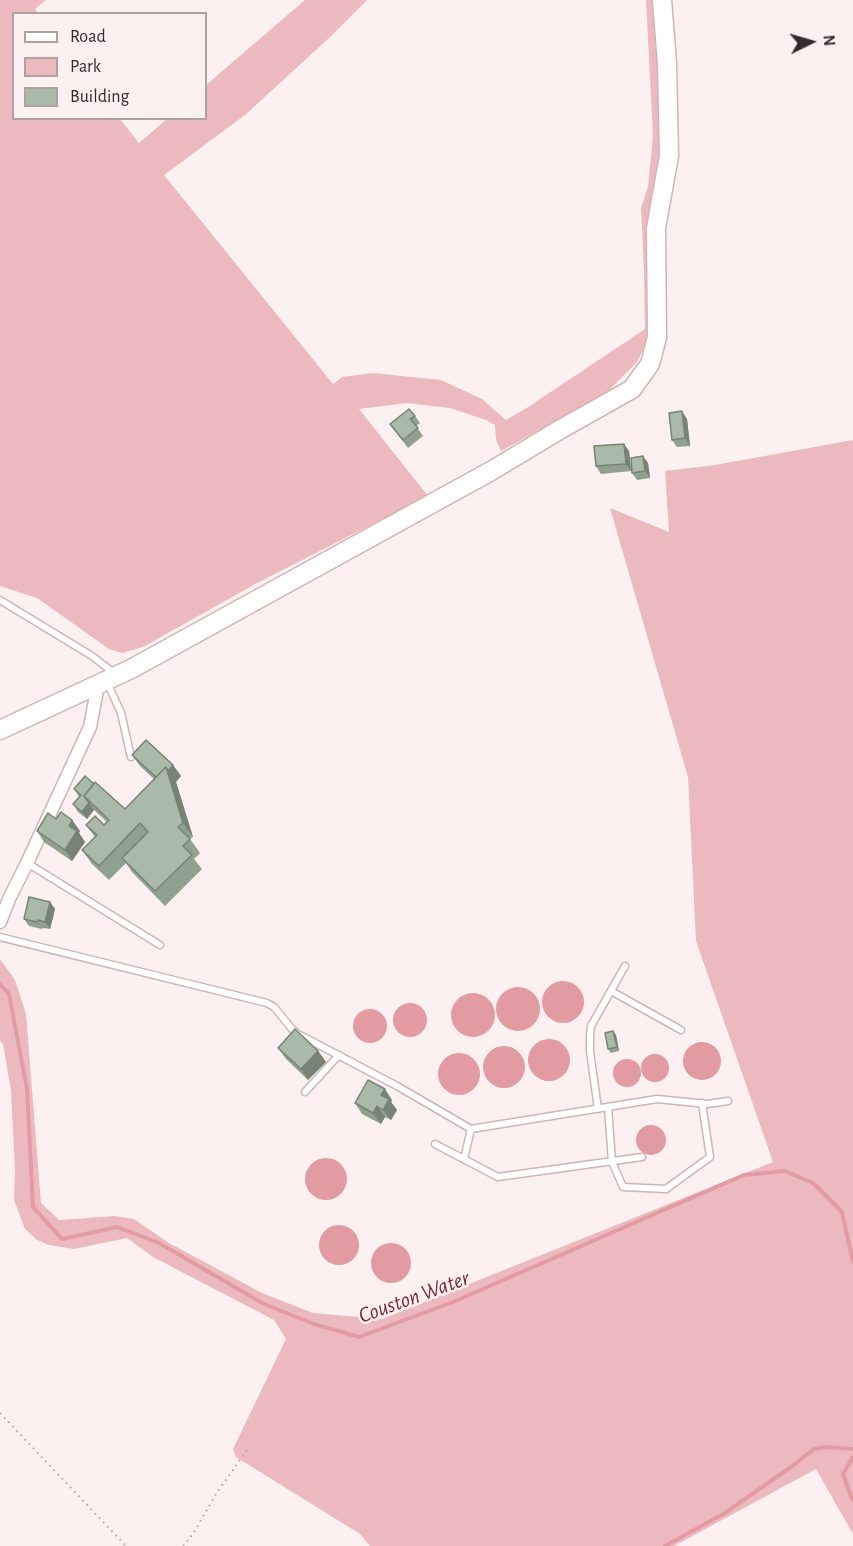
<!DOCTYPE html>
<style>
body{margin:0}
#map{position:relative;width:853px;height:1546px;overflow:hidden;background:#fcf0f1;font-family:"Alegreya Sans",sans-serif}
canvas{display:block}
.legend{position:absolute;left:12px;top:12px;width:195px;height:108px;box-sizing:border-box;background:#fcf0f1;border:2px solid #ada1a2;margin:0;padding:8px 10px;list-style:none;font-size:18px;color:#362b2c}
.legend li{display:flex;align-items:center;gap:12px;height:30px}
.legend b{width:30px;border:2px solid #ada1a2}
.north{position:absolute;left:781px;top:12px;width:60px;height:60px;-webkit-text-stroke:4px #fcf0f1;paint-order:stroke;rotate:85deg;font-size:16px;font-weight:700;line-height:24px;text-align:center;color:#362b2c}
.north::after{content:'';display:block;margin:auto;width:21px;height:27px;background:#362b2c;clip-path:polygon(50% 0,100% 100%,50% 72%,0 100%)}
</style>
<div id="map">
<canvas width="853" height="1546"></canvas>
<ul class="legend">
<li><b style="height:8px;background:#fff"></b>Road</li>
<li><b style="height:16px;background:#ecbabe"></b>Park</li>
<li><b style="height:16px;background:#a9bba8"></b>Building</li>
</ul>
<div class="north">N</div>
</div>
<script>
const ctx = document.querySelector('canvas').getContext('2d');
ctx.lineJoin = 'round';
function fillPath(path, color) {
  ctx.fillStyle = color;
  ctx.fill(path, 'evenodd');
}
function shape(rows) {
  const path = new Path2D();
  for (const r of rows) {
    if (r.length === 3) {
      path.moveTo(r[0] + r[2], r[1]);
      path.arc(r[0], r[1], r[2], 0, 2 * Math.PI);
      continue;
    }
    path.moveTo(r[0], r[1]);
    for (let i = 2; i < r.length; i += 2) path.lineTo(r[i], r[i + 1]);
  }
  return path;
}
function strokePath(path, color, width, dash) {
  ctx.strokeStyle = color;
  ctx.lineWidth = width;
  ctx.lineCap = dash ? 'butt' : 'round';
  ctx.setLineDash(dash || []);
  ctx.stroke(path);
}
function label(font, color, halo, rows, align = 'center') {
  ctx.font = font + ' "Alegreya Sans",sans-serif';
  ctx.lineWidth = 5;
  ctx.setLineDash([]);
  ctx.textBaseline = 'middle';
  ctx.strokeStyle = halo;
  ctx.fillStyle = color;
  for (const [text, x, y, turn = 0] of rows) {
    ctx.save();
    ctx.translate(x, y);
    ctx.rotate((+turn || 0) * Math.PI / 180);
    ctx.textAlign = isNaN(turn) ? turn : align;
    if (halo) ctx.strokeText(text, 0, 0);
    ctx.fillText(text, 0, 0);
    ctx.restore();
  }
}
fillPath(shape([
 [0,0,46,0,35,9,38,13,14,14,14,118,120,119,139,143,167,119,206,118,206,85,305,0,367,0,329,38,245,115,164,175,333,384,342,377,373,373,441,380,482,399,506,420,525,409,645,329,644,270,641,208,648,187,653,136,646,0,654,0,662,142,647,341,637,362,605,394,501,451,496,440,495,425,486,420,450,408,407,403,359,409,428,496,257,583,143,647,122,653,109,649,37,598,0,586],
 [853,440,853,1534,816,1469,674,1546,370,1546,360,1534,236,1457,233,1449,286,1339,274,1320,153,1257,127,1238,74,1249,49,1245,37,1240,25,1229,14,1200,15,1169,11,1091,3,1044,0,1041,0,959,15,980,26,1014,41,1203,59,1220,115,1216,134,1219,169,1243,262,1293,313,1313,382,1319,773,1162,696,941,688,777,610,508,669,532,665,471,715,465]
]), '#ecbabe');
fillPath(shape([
 [563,1002,21],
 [518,1009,22],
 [473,1015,22],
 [410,1020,17],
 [370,1026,17],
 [549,1060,21],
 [702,1061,19],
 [504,1067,21],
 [459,1074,21],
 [655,1068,14],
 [627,1073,14],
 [651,1140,15],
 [326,1179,21],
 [339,1245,20],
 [391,1263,20]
]), '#e39ba2');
strokePath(shape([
 [0,984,9,994,27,1089,33,1207,62,1239,117,1227,159,1243,264,1304,314,1324,359,1337,453,1302,744,1175,785,1171,813,1183,842,1212,853,1262],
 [853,1457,843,1474,851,1497,853,1500],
 [665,1546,725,1513,791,1467,814,1449,827,1447,853,1449]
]), '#e39ba2', 4);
const lane = shape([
 [0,600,92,656,114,673],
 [108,684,121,713,131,757],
 [27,863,160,945],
 [0,937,267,1003,274,1007,292,1029,298,1034,397,1086,471,1129,657,1099,707,1104,728,1101],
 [611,991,681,1030],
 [305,1092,339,1055],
 [608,1107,612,1162,623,1187,666,1189,710,1157,702,1103],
 [598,1109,590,1051,590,1035,591,1026,625,966],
 [435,1144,498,1177,642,1157],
 [464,1159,471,1129]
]);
const street = shape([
 [0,922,9,899,27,863,90,727,98,685]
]);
const primary = shape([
 [0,730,131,669,491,471,561,429,632,389,650,364,657,337,656,228,669,156,667,63,662,0]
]);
strokePath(lane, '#d0b4b6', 9);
strokePath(street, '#d0b4b6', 15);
strokePath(primary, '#d0b4b6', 21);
strokePath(shape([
 [0,1413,126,1546],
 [183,1546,193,1534,216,1494,249,1447]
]), '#b0a4a5', 2, [1.5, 4.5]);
strokePath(lane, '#fff', 6);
strokePath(street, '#fff', 12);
strokePath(primary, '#fff', 18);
fillPath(shape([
 [415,416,420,423,416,426,423,436,408,448,390,424],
 [687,419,690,446,677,447,672,440],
 [629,451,631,471,601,474,596,466],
 [648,463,650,478,637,480,632,473],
 [132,755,173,765,181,776,176,782,193,837,190,839,200,853,194,859,202,869,165,906,132,872,126,863,109,880,92,864,82,850,95,837,86,825,104,825,107,822,94,810,87,819,78,812,73,804,79,797,74,789,125,809,154,779,140,766],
 [56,819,72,820,80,831,79,833,85,842,72,861,44,842,37,831],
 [50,902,55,909,50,929,43,928,42,929,29,926,24,919],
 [616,1035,619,1051,611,1053,608,1049],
 [278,1048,318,1051,326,1062,308,1080,286,1059],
 [392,1100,391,1102,397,1110,391,1120,385,1117,381,1124,362,1114,355,1103]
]), '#91a190');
fillPath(shape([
 [682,411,687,419,690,446,685,438],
 [624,444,629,451,631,471,626,464],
 [643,456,648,463,650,478,645,471],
 [173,765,181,776,176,782,193,837,183,823,166,767],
 [89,803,94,810,87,819,82,812],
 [72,820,80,831,79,833,85,842,72,861,65,850,69,826],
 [50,902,55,909,50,929,45,922],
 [613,1031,616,1035,619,1051,617,1047],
 [318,1051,326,1062,308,1080,301,1069],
 [385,1089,392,1100,391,1102,397,1110,391,1120,383,1110,381,1095],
 [377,1106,385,1117,381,1124,373,1113]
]), '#768376');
const building = shape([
 [409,409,415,416,410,419,418,428,403,440,390,424,409,409],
 [682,411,685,438,672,440,669,413,682,411],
 [624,444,626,464,596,466,594,446,624,444],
 [643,456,645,471,632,473,631,458,643,456],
 [146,740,173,765,168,771,166,767,156,777,132,755,146,740],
 [166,767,183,823,178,827,190,839,183,846,192,855,155,891,122,858,148,832,140,823,99,866,82,850,97,835,86,825,95,816,104,825,109,820,84,796,95,782,125,809,166,767],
 [85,776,94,784,84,796,89,803,82,812,73,804,81,795,74,789,85,776],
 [61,812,72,820,69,826,77,831,65,850,37,831,48,813,56,819,61,812],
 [29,897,50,902,45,922,38,920,37,922,24,919,29,897],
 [295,1029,318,1051,301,1069,278,1048,295,1029],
 [613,1031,617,1047,608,1049,605,1033,613,1031],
 [368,1080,385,1089,381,1095,389,1099,383,1110,377,1106,373,1113,355,1103,368,1080]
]);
fillPath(building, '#a9bba8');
strokePath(building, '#768376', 1.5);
label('italic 22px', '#7a2636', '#fcf0f1', [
 ["Couston Water",414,1297,-20]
]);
</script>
